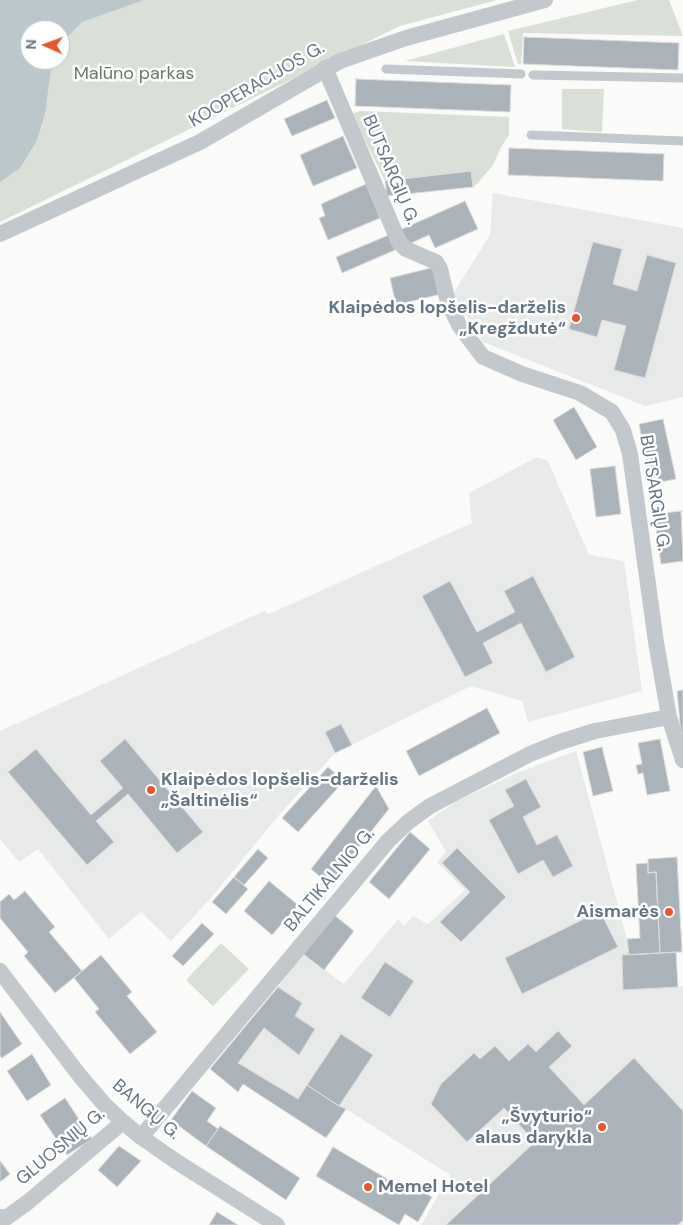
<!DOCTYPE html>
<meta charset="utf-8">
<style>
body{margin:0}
#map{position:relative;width:683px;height:1225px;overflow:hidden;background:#fafaf8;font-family:"DM Sans",sans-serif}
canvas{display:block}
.north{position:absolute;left:20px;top:20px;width:50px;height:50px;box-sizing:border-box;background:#fff;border:1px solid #c1c8cd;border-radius:50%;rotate:272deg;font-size:14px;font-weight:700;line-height:20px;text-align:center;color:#657683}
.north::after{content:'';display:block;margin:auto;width:18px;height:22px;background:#e4572e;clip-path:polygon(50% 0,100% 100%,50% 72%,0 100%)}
</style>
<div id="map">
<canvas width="683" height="1225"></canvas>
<div class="north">N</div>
</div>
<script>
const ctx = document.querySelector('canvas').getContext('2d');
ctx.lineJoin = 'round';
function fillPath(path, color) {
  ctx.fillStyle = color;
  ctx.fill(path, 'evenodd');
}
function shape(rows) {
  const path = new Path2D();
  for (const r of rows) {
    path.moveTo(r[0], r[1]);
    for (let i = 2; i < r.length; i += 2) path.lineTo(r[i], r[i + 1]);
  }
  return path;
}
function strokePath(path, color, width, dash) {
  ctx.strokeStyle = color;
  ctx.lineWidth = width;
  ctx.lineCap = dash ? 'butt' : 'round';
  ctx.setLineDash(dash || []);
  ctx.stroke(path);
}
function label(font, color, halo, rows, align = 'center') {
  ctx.font = font + ' "DM Sans",sans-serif';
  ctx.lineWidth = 5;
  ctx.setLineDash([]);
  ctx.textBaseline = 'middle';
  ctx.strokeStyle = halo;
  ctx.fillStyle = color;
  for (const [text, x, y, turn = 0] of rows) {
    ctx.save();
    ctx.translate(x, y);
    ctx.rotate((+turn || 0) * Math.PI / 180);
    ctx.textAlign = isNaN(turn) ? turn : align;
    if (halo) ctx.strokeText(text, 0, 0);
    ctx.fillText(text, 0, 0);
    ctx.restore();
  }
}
fillPath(shape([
 [493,193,683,228,683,397,645,406,483,342,453,294,490,235],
 [537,457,548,461,589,555,624,561,642,691,528,722,522,701,471,686,352,745,341,724,325,732,335,753,279,815,210,899,171,941,141,912,109,939,38,849,19,862,0,839,0,731,264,611,269,614,472,523,469,493],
 [576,751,627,939,629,955,622,956,623,990,683,986,683,1225,421,1225,450,1175,346,1109,326,1138,243,1084,238,1092,210,1069,278,987,302,953,344,984,398,919,404,926,413,916,428,924,465,890,437,862,446,852,428,821,455,802,519,772]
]), '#e8e9e9');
fillPath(shape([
 [0,0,497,0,400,26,0,222],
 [30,30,60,30,60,60,30,60],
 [638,0,669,0,683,36,523,33,521,64,518,64,508,31],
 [504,34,515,67,405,61],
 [562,89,604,89,602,132,562,129],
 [360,111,509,117,509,135,501,147,493,165,478,183,473,187,470,171,385,181,352,114],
 [221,943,249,969,213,1006,186,980]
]), '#dadfd7');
fillPath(shape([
 [0,0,144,0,82,22,60,45,60,30,30,30,30,60,52,60,45,114,36,142,20,168,0,182]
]), '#bbc7cb');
const building = shape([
 [524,37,679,43,678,70,523,64,524,37],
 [356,79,511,85,510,112,355,106,356,79],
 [327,100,335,118,292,136,284,119,327,100],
 [343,136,357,168,313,186,300,155,343,136],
 [509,148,664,154,663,181,508,175,509,148],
 [471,171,473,187,387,196,385,181,471,171],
 [366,184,380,218,328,240,319,218,325,216,321,204,366,184],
 [465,201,478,229,435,248,429,235,407,245,400,230,465,201],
 [389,235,395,250,342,273,336,257,389,235],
 [593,242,622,249,613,284,637,291,647,255,676,263,645,378,614,370,626,326,602,320,597,337,569,329,593,242],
 [435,267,441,294,396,305,390,278,435,267],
 [574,407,597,447,576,460,553,420,574,407],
 [663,419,676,479,651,484,639,424,663,419],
 [615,466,621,514,596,517,590,469,615,466],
 [681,511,683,561,661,564,654,514,681,511],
 [533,576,575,657,546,672,521,623,483,643,493,663,465,677,422,596,450,581,477,632,515,612,504,591,533,576],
 [683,690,683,733,681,733,677,691,683,690],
 [487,708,500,733,419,776,406,751,487,708],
 [341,724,352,745,335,753,325,732,341,724],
 [125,739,203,832,177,853,128,794,96,821,114,842,87,865,8,772,36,749,91,815,123,788,100,761,125,739],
 [660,739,670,791,647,795,643,773,638,774,636,765,642,764,638,743,660,739],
 [602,747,613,791,593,796,583,752,602,747],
 [328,767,344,781,298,832,282,818,328,767],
 [526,779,541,807,523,817,537,845,557,835,573,866,553,877,543,860,518,874,489,820,514,806,505,790,526,779],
 [376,786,389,809,329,884,311,869,376,786],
 [410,832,430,849,389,899,369,882,410,832],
 [457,848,506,897,461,942,440,922,470,892,442,863,457,848],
 [258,849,268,858,244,885,234,877,258,849],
 [677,857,682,952,660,953,656,872,648,873,648,859,677,857],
 [648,863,648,873,656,872,660,953,629,955,627,939,640,938,636,864,648,863],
 [234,877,248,889,226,914,212,902,234,877],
 [269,881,298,905,272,935,244,911,269,881],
 [25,891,55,927,49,932,82,971,55,993,24,956,28,952,0,918,0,902,9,894,14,900,25,891],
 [600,911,618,947,522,994,505,958,600,911],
 [333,914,354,931,324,970,302,953,333,914],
 [202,923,214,934,183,966,172,956,202,923],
 [676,952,678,987,623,990,622,955,676,952],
 [101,955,132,992,127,996,157,1032,130,1054,95,1012,99,1009,74,978,101,955],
 [385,962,414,981,390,1017,361,998,385,962],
 [278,987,302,1003,295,1016,315,1029,299,1055,264,1028,238,1063,298,1099,307,1085,339,1106,346,1109,326,1138,243,1084,238,1092,210,1069,278,987],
 [0,1012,22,1044,2,1058,0,1056,0,1012],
 [558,1031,572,1046,549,1067,584,1105,634,1058,683,1111,683,1220,678,1225,446,1225,535,1142,504,1108,467,1142,431,1104,441,1084,474,1053,480,1059,495,1046,509,1061,528,1044,536,1052,558,1031],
 [341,1034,373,1055,339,1106,307,1085,341,1034],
 [32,1054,51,1085,27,1101,7,1071,32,1054],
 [192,1091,216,1108,207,1121,218,1129,206,1146,171,1120,192,1091],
 [65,1098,92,1139,67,1155,40,1115,65,1098],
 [220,1126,300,1178,286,1200,206,1146,220,1126],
 [119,1146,141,1161,117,1187,98,1170,119,1146],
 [333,1147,406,1190,409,1184,432,1197,418,1222,405,1214,399,1225,316,1176,333,1147],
 [0,1161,10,1174,0,1182,0,1161],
 [217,1212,238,1225,209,1225,217,1212]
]);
fillPath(building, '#aab3b9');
strokePath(building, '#dcdcda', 1);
strokePath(shape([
 [386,69,521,74],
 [533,75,683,78],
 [531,135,683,141]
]), '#c3c8cc', 9);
strokePath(shape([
 [325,68,399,242,406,249,436,262,440,269,448,302,459,325,483,357,522,374,580,393,612,412,623,430,630,454,656,642,669,717,683,760],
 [0,234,200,142,340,61,406,38,545,0],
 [0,971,80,1076,104,1104,123,1122,141,1137,177,1162,277,1225],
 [141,1137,388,841,408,822,430,806,530,754,560,742,595,731,669,717],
 [0,1217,6,1218,28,1202,123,1122]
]), '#c3c8cc', 16);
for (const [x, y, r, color] of [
 [576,318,5,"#e4572e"],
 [151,790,5,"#e4572e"],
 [669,912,5,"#e4572e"],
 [602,1127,5,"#e4572e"],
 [368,1187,5,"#e4572e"]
]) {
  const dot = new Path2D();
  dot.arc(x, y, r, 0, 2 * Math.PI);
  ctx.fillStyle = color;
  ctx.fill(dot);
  strokePath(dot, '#fff', 2);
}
label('18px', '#687a64', '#fff', [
 ["Malūno parkas",134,74]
]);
label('18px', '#657683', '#fff', [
 ["KOOPERACIJOS G.",257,85,-30],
 ["BUTSARGIŲ G.",390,170,67],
 ["BUTSARGIŲ G.",654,493,81],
 ["BALTIKALNIO G.",330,880,-50],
 ["BANGŲ G.",146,1110,40],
 ["GLUOSNIŲ G.",61,1147,-40]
]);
label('bold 18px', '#657683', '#fff', [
 ["Klaipėdos lopšelis-darželis",566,308],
 ["„Kregždutė“",566,329],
 ["Klaipėdos lopšelis-darželis",161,780,"left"],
 ["„Šaltinėlis“",161,801,"left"],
 ["Aismarės",659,912],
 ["„Švyturio“",592,1117],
 ["alaus darykla",592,1138],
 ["Memel Hotel",378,1187,"left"]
], 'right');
</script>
